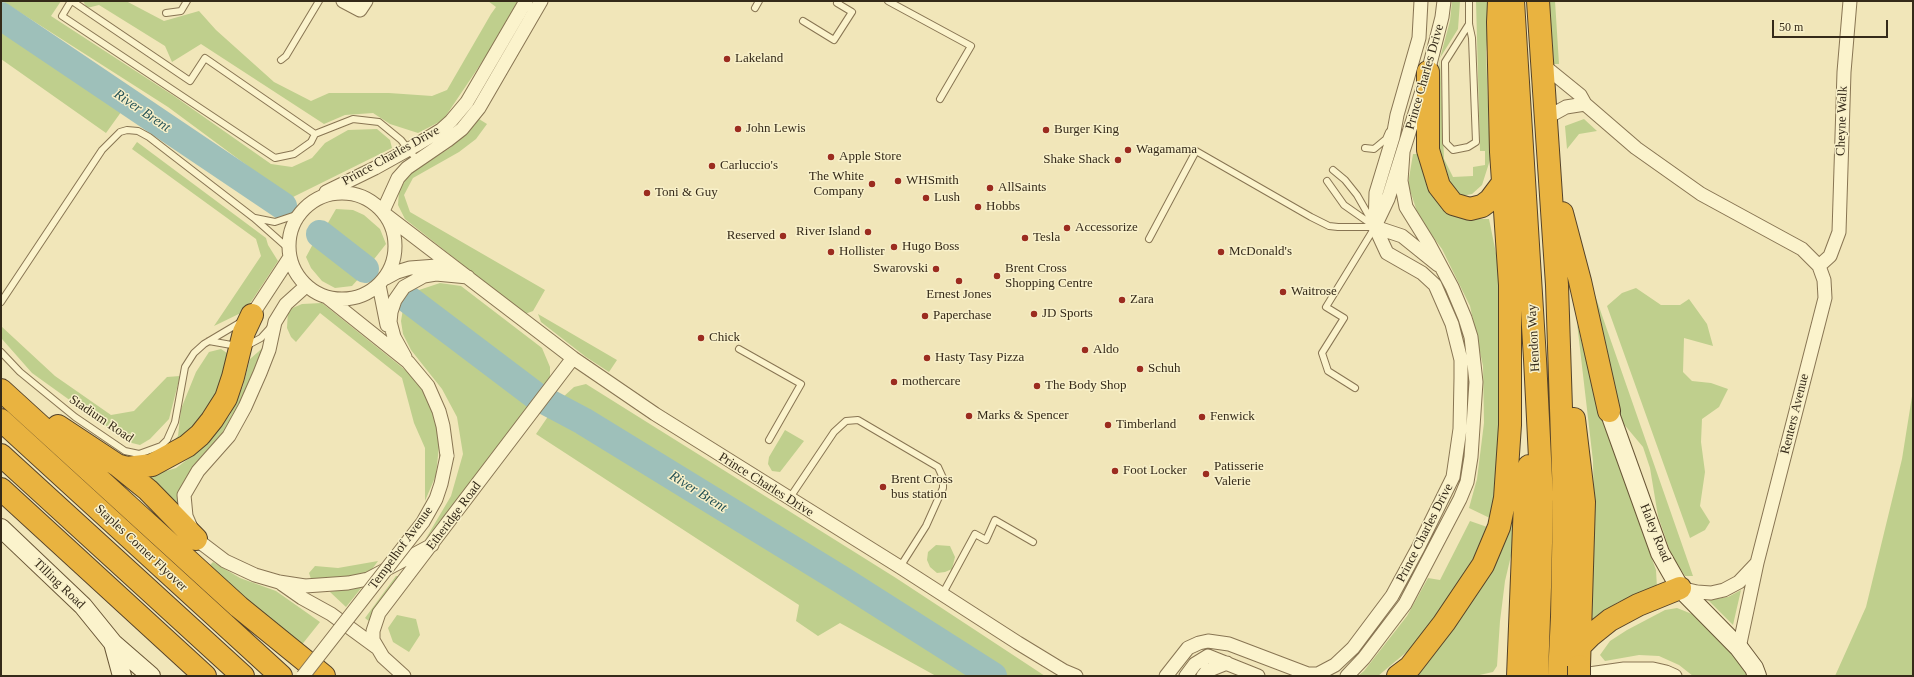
<!DOCTYPE html>
<style>
body{margin:0}
#map{position:relative;width:1914px;height:677px;overflow:hidden;background:#f1e6b9;font-family:"Times New Roman",serif}
canvas{display:block}
.frame{position:absolute;inset:0;border:2px solid #352a19;pointer-events:none}
.scale{position:absolute;left:1772px;top:20px;width:116px;height:18px;box-sizing:border-box;border:2px solid #352a19;border-top:0;padding-left:5px;font-size:12px;line-height:14px;white-space:nowrap;color:#352a19;-webkit-text-stroke:3px #f8f0c9;paint-order:stroke}
</style>
<div id="map">
<canvas width="1914" height="677"></canvas>
<div class="frame"></div>
<div class="scale">50 m</div>
</div>
<script>
const ctx = document.querySelector('canvas').getContext('2d');
ctx.lineJoin = 'round';
function fillPath(path, color) {
  ctx.fillStyle = color;
  ctx.fill(path, 'evenodd');
}
function shape(rows) {
  const path = new Path2D();
  for (const r of rows) {
    if (r.length === 3) {
      path.moveTo(r[0] + r[2], r[1]);
      path.arc(r[0], r[1], r[2], 0, 2 * Math.PI);
      continue;
    }
    path.moveTo(r[0], r[1]);
    for (let i = 2; i < r.length; i += 2) path.lineTo(r[i], r[i + 1]);
  }
  return path;
}
function strokePath(path, color, width, dash) {
  ctx.strokeStyle = color;
  ctx.lineWidth = width;
  ctx.lineCap = dash ? 'butt' : 'round';
  ctx.setLineDash(dash || []);
  ctx.stroke(path);
}
function label(font, color, halo, rows, align = 'center') {
  ctx.font = font + ' "Times New Roman",serif';
  ctx.lineWidth = 3;
  ctx.setLineDash([]);
  ctx.textBaseline = 'middle';
  ctx.strokeStyle = halo;
  ctx.fillStyle = color;
  for (const [text, x, y, turn = 0] of rows) {
    ctx.save();
    ctx.translate(x, y);
    ctx.rotate((+turn || 0) * Math.PI / 180);
    ctx.textAlign = isNaN(turn) ? turn : align;
    if (halo) ctx.strokeText(text, 0, 0);
    ctx.fillText(text, 0, 0);
    ctx.restore();
  }
}
fillPath(shape([
 [2,1,61,1,51,16,174,96,271,164,292,167,312,158,325,143,348,130,377,129,390,140,392,148,291,198,168,107],
 [83,1,126,1,164,21,199,11,216,30,274,82,311,101,329,93,389,93,432,96,447,90,491,14,496,7,488,1,520,1,509,22,443,120,418,133,390,124,373,113,345,115,324,124,201,44,172,62,165,46,99,5,87,8],
 [1452,1,1460,1,1458,29,1440,58,1444,159,1453,177,1473,176,1473,167,1485,165,1485,151,1480,151,1476,1,1490,1,1486,52,1490,160,1482,185,1472,194,1461,196,1450,189,1437,159,1435,114,1440,58,1450,21],
 [1549,1,1555,1,1559,64,1554,64],
 [1,25,124,108,106,133,1,59],
 [479,119,487,124,476,139,459,152,413,178,404,195,410,212,545,290,533,311,525,314,405,219,398,205,399,191,409,174,450,148],
 [1584,119,1597,131,1579,134,1567,149,1565,126],
 [137,142,266,238,268,245,278,261,245,311,214,326,261,256,256,239,132,149],
 [1413,154,1422,154,1445,206,1462,219,1489,219,1498,263,1502,389,1496,521,1469,508,1477,479,1484,423,1483,366,1470,306,1442,249,1419,218,1408,184],
 [336,209,353,210,364,215,380,229,386,244,371,263,325,228],
 [314,242,360,277,352,286,335,288,322,281,311,268,306,257],
 [1589,278,1693,576,1685,576,1671,554,1658,516,1650,468,1643,447,1622,422],
 [440,283,461,286,542,348,550,367,550,380,542,391,416,291],
 [1636,288,1661,305,1680,305,1689,299,1707,324,1713,346,1684,338,1683,372,1692,381,1711,383,1728,389,1719,407,1702,419,1701,442,1705,472,1700,506,1710,522,1705,530,1690,538,1607,306,1622,293],
 [322,303,419,381,436,420,439,446,436,475,425,501,425,448,414,423,402,378,320,313,296,342,291,337,287,328,288,310,302,304],
 [403,309,532,406,425,540,451,496,463,454,457,417,442,389,411,350,403,334,401,321],
 [538,314,617,360,609,372,586,357,541,322],
 [1577,323,1597,405,1656,570,1657,588,1618,602,1592,620,1594,512,1593,461],
 [1,326,55,376,111,415,134,411,167,377,180,376,169,419,150,439,140,445,128,442,32,373,2,339],
 [266,345,263,365,180,516,143,478,176,468,204,447,230,415,243,386,250,359],
 [221,349,233,357,219,408,163,453,178,436,181,409,196,372,209,352],
 [586,384,896,578,1045,676,1004,676,934,628,846,574,641,453,562,398,574,387],
 [1913,390,1913,676,1835,676,1866,607,1902,459],
 [549,415,587,435,981,676,936,676,840,623,818,636,796,621,799,605,536,434],
 [785,430,804,441,780,472,772,471,768,464,769,457],
 [1519,475,1514,543,1505,581,1500,621,1497,666,1493,672,1475,676,1412,676],
 [1470,521,1493,529,1422,639,1378,676,1358,676,1364,671,1407,616,1428,578,1440,580],
 [936,545,950,546,955,557,952,569,945,572,937,573,930,567,927,560,928,552],
 [378,561,367,576,312,582,309,573,315,566,338,568],
 [213,562,240,578,276,591,320,622,300,647,208,567],
 [396,576,403,576,370,622,365,618],
 [362,587,346,607,330,592],
 [1741,590,1733,625,1708,600,1728,597],
 [1677,608,1692,614,1727,648,1742,666,1747,676,1693,676,1679,665,1659,656,1639,655,1605,661,1600,655,1610,641,1627,630,1665,610],
 [397,615,416,619,420,635,409,652,393,642,388,628]
]), '#bfcf8d');
strokePath(shape([
 [1,16,283,206],
 [320,234,365,269],
 [409,300,536,396,583,421,842,580,993,676]
]), '#9ec0ba', 28);
const lane = shape([
 [71,1,62,16,275,158,294,154,311,142,315,134,353,119,379,122,401,140,417,160],
 [72,1,190,81,205,58,315,134],
 [888,1,971,46,940,99],
 [755,8,759,1],
 [166,13,181,11,187,1],
 [803,21,834,40,852,12,837,3,839,1],
 [1469,24,1445,62,1446,143,1453,150,1468,147,1476,142,1472,38,1469,24,1469,1],
 [281,60,286,56,319,1],
 [1365,148,1374,149,1386,139,1389,132],
 [1333,170,1345,180,1357,195,1373,223],
 [1327,181,1344,205,1374,226],
 [255,218,275,222,299,214],
 [1149,239,1196,151,1311,217,1329,226,1338,227,1375,227],
 [1,302,102,150,120,132,127,130,138,131,149,137,254,218,289,249],
 [209,341,237,346],
 [246,346,261,338,271,327],
 [739,349,801,384,769,440],
 [1,352,20,372,75,417,125,451,139,454,161,446,167,440,175,422,185,367,194,353,204,344,241,322],
 [1355,388,1328,371,1322,353,1344,318,1326,307,1375,227],
 [789,499,834,432,846,421,858,420,938,467,943,478,943,488,926,526,900,567],
 [942,595,975,534,986,540,995,520,1033,542]
]);
const street = shape([
 [343,1,360,10,366,1],
 [1543,65,1580,95,1585,104,1636,148,1701,194,1802,249,1819,266,1824,280,1825,298,1757,563,1739,648],
 [1546,118,1566,107,1585,104],
 [326,192,375,168,418,144,441,130,451,121,467,102,526,1],
 [342,246,53],
 [383,211,398,178,407,168,448,140,462,129,479,108,541,1],
 [386,215,573,358,655,414,900,567,1018,643,1064,671,1076,676],
 [1377,222,1388,199,1428,72,1442,17,1444,1],
 [1375,227,1402,236,1438,265],
 [1819,266,1830,256,1839,232,1844,72,1850,1],
 [386,278,397,272,410,268,437,266,443,268],
 [379,285,387,325],
 [306,286,286,304,275,322,269,350,260,373,245,407,229,436,198,471,184,495,186,516,196,539,225,561,255,575,279,582,305,586,348,583,368,579,432,545],
 [328,298,408,362,428,386,439,411,443,426,447,456],
 [252,315,290,257],
 [405,357,394,337,390,322,391,312,395,300,404,287,424,276,436,274,468,277],
 [282,584,302,598,331,614,376,647],
 [1680,588,1697,592,1711,593,1724,590,1739,582,1757,563],
 [404,676,383,657,373,640,373,631,379,613,573,358],
 [1166,676,1188,648,1199,643,1208,641,1229,644,1308,674,1318,674,1335,665,1353,648,1392,596,1418,548,1453,477,1460,429,1461,378,1461,360,1452,324,1435,285,1422,273,1387,253,1375,227,1376,193,1393,137,1397,115,1419,38,1421,1],
 [1186,676,1195,664,1208,656,1258,676],
 [1203,676,1207,671,1227,663],
 [1347,676,1364,658,1405,604,1460,499,1467,482,1471,457,1476,382,1471,337,1465,318,1452,287,1429,244,1406,207,1401,181,1403,152],
 [1575,676,1624,669,1653,669,1666,672,1675,676]
]);
const secondary = shape([
 [1609,411,1660,553,1680,588,1739,648,1754,668,1757,676],
 [1,528,83,606,113,643,151,676],
 [113,643,122,676]
]);
const highway = shape([
 [1513,1,1535,359,1542,498,1540,587,1537,676],
 [1538,1,1557,285,1564,501,1562,617,1559,676],
 [1428,72,1428,150,1439,186,1453,204,1470,209,1482,206,1490,200,1502,184],
 [1562,213,1580,281,1609,411],
 [1,390,239,607,324,676],
 [1574,419,1584,502,1579,666],
 [1,420,281,676],
 [58,426,117,465,148,490,196,539],
 [1,455,243,676],
 [117,465,127,468,152,465,187,446,200,435,212,420,226,398,233,377,244,332,252,315],
 [1,489,205,676],
 [1580,646,1590,636,1610,620,1638,605,1680,588],
 [1398,676,1410,667,1444,623,1483,565,1499,527,1505,498,1510,425,1510,285,1501,152,1498,22,1499,1],
 [1518,676,1525,502,1529,466]
]);
strokePath(lane, '#887553', 8);
strokePath(street, '#887553', 15);
strokePath(secondary, '#695636', 20);
strokePath(highway, '#554228', 24);
strokePath(lane, '#fbf3cc', 6);
strokePath(street, '#fbf3cc', 13);
strokePath(secondary, '#fbf3cc', 18);
strokePath(highway, '#e9b340', 22);
const streetBridge = shape([
 [303,676,423,522,436,499,441,484,447,456]
]);
const highwayBridge = shape([
 [1579,676,1579,666]
]);
strokePath(streetBridge, '#887553', 15, []);
strokePath(highwayBridge, '#554228', 24, []);
strokePath(streetBridge, '#fbf3cc', 13);
strokePath(highwayBridge, '#e9b340', 22);
for (const [x, y, r, color] of [
 [727,59,4,"#9b2c1f"],
 [738,129,4,"#9b2c1f"],
 [1046,130,4,"#9b2c1f"],
 [1128,150,4,"#9b2c1f"],
 [831,157,4,"#9b2c1f"],
 [1118,160,4,"#9b2c1f"],
 [712,166,4,"#9b2c1f"],
 [898,181,4,"#9b2c1f"],
 [872,184,4,"#9b2c1f"],
 [990,188,4,"#9b2c1f"],
 [647,193,4,"#9b2c1f"],
 [926,198,4,"#9b2c1f"],
 [978,207,4,"#9b2c1f"],
 [1067,228,4,"#9b2c1f"],
 [868,232,4,"#9b2c1f"],
 [783,236,4,"#9b2c1f"],
 [1025,238,4,"#9b2c1f"],
 [894,247,4,"#9b2c1f"],
 [831,252,4,"#9b2c1f"],
 [1221,252,4,"#9b2c1f"],
 [936,269,4,"#9b2c1f"],
 [997,276,4,"#9b2c1f"],
 [959,281,4,"#9b2c1f"],
 [1283,292,4,"#9b2c1f"],
 [1122,300,4,"#9b2c1f"],
 [1034,314,4,"#9b2c1f"],
 [925,316,4,"#9b2c1f"],
 [701,338,4,"#9b2c1f"],
 [1085,350,4,"#9b2c1f"],
 [927,358,4,"#9b2c1f"],
 [1140,369,4,"#9b2c1f"],
 [894,382,4,"#9b2c1f"],
 [1037,386,4,"#9b2c1f"],
 [969,416,4,"#9b2c1f"],
 [1202,417,4,"#9b2c1f"],
 [1108,425,4,"#9b2c1f"],
 [1115,471,4,"#9b2c1f"],
 [1206,474,4,"#9b2c1f"],
 [883,487,4,"#9b2c1f"]
]) {
  const dot = new Path2D();
  dot.arc(x, y, r, 0, 2 * Math.PI);
  ctx.fillStyle = color;
  ctx.fill(dot);
  strokePath(dot, '#f8f0c9', 1.5);
}
label('13px', '#352a19', '#f8f0c9', [
 ["Lakeland",735,59],
 ["John Lewis",746,129],
 ["Burger King",1054,130],
 ["Wagamama",1136,150],
 ["Apple Store",839,157],
 ["Shake Shack",1110,160,"right"],
 ["Carluccio's",720,166],
 ["The White",864,177,"right"],
 ["Company",864,192,"right"],
 ["WHSmith",906,181],
 ["AllSaints",998,188],
 ["Toni & Guy",655,193],
 ["Lush",934,198],
 ["Hobbs",986,207],
 ["Accessorize",1075,228],
 ["River Island",860,232,"right"],
 ["Reserved",775,236,"right"],
 ["Tesla",1033,238],
 ["Hugo Boss",902,247],
 ["Hollister",839,252],
 ["McDonald's",1229,252],
 ["Swarovski",928,269,"right"],
 ["Brent Cross",1005,269],
 ["Shopping Centre",1005,284],
 ["Waitrose",1291,292],
 ["Ernest Jones",959,295,"center"],
 ["Zara",1130,300],
 ["JD Sports",1042,314],
 ["Paperchase",933,316],
 ["Chick",709,338],
 ["Aldo",1093,350],
 ["Hasty Tasy Pizza",935,358],
 ["Schuh",1148,369],
 ["mothercare",902,382],
 ["The Body Shop",1045,386],
 ["Marks & Spencer",977,416],
 ["Fenwick",1210,417],
 ["Timberland",1116,425],
 ["Patisserie",1214,467],
 ["Valerie",1214,482],
 ["Foot Locker",1123,471],
 ["Brent Cross",891,480],
 ["bus station",891,495]
], 'left');
label('13px', '#352a19', '#f8f0c9', [
 ["Prince Charles Drive",1425,77,-74],
 ["Cheyne Walk",1842,121,-88],
 ["Prince Charles Drive",391,156,-29],
 ["Hendon Way",1534,338,-93],
 ["Renters Avenue",1795,414,-76],
 ["Stadium Road",101,419,34],
 ["Prince Charles Drive",766,485,32],
 ["Etheridge Road",454,516,-53],
 ["Prince Charles Drive",1425,533,-63],
 ["Haley Road",1655,533,68],
 ["Staples Corner Flyover",141,548,43],
 ["Tempelhof Avenue",401,548,-54],
 ["Tilling Road",59,584,44]
]);
label('italic 14px', '#275457', '#f8f0c9', [
 ["River Brent",142,111,34],
 ["River Brent",698,492,32]
]);
</script>
